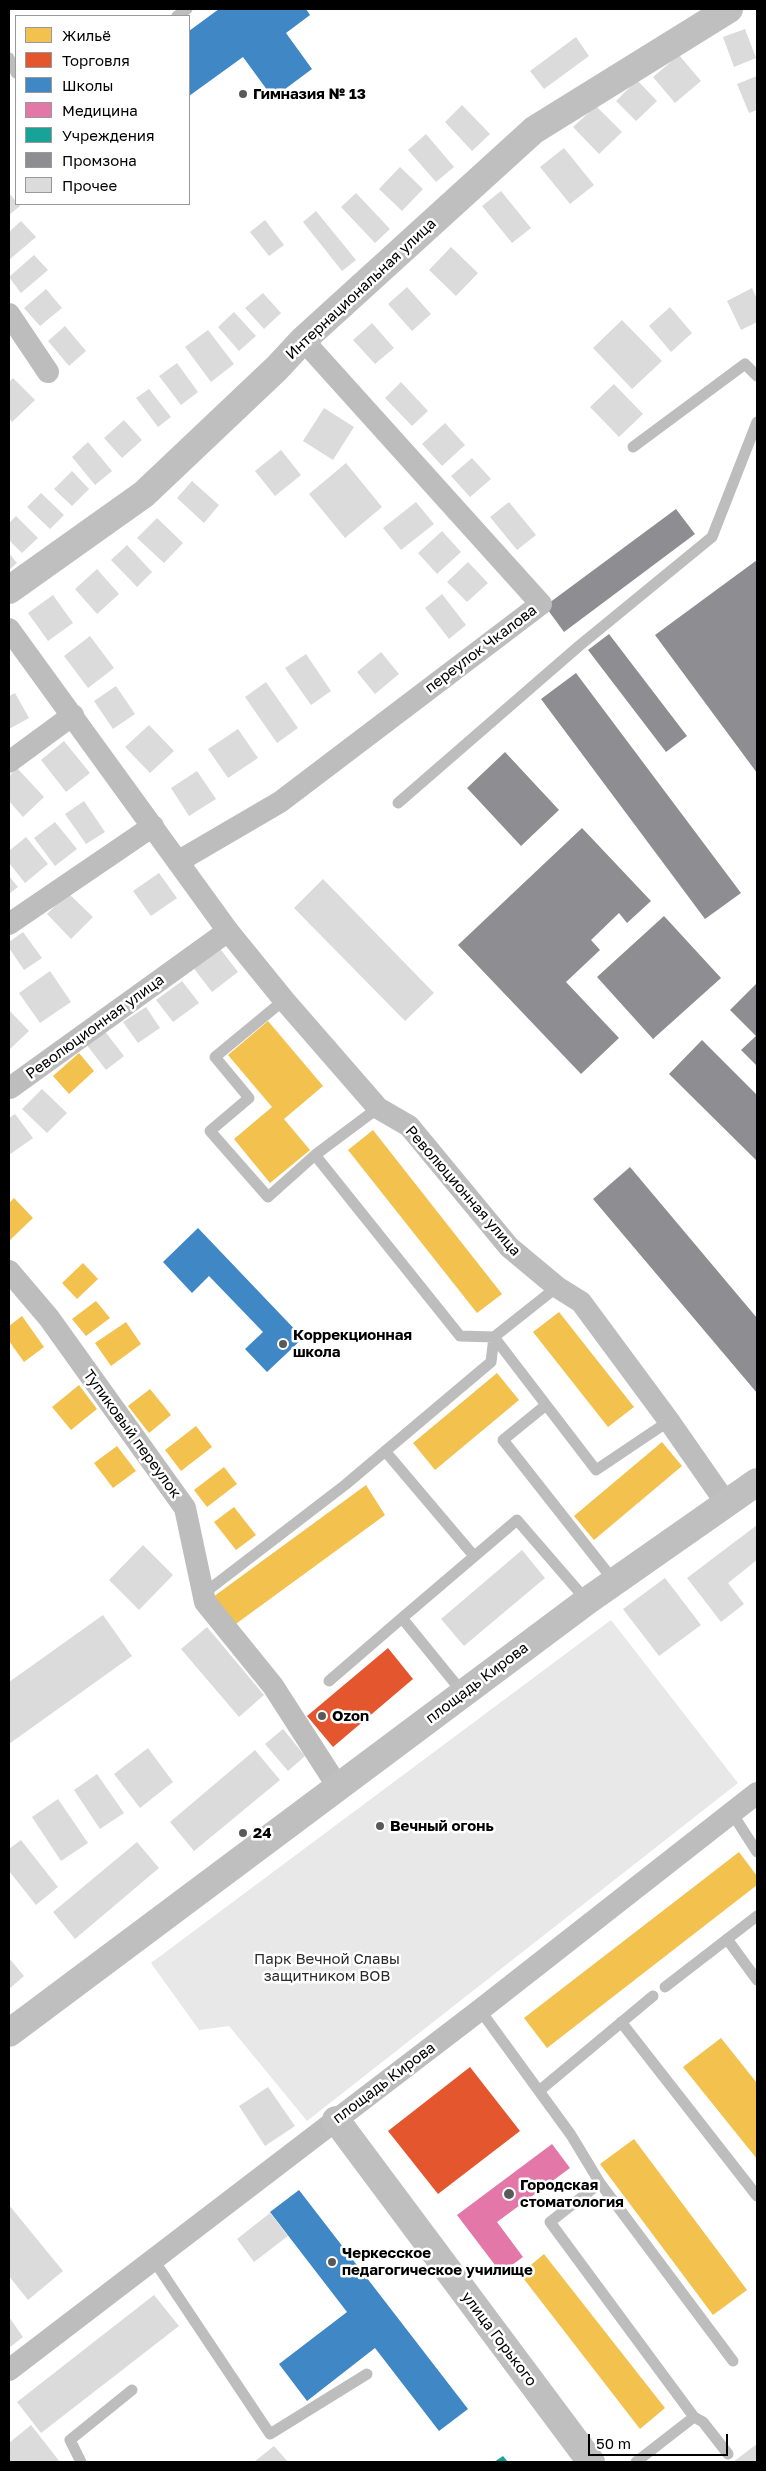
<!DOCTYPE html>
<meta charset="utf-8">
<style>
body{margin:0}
#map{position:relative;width:766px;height:2471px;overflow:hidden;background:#fff;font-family:"Golos Text",sans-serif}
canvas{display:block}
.frame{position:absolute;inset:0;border:10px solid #000;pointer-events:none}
.legend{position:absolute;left:15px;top:15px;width:175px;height:190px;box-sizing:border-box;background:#fff;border:1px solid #999;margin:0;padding:6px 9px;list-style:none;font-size:15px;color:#000}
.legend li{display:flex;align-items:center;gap:10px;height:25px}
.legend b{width:25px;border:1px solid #999}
.scale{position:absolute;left:588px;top:2434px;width:140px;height:22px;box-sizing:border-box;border:2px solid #000;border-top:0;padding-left:6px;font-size:15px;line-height:18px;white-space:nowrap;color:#000;-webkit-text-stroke:4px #fff;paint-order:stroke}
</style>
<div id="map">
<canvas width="766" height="2471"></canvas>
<div class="frame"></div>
<ul class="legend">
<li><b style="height:14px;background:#f2c14e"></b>Жильё</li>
<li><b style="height:14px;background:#e4572e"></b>Торговля</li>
<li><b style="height:14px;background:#3f88c5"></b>Школы</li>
<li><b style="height:14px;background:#e377a8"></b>Медицина</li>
<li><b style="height:14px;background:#17a398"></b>Учреждения</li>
<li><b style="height:14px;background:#8d8d92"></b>Промзона</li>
<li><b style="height:14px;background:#dbdbdb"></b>Прочее</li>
</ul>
<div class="scale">50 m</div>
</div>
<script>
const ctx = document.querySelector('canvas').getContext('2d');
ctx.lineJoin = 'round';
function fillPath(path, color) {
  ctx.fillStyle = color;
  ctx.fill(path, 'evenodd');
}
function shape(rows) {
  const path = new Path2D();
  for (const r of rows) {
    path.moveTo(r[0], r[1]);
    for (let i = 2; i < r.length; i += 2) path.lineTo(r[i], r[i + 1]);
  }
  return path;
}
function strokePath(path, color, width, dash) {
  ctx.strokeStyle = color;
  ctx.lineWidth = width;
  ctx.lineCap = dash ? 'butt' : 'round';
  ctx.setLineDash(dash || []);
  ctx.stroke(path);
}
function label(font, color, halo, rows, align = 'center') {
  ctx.font = font + ' "Golos Text",sans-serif';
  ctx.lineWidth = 5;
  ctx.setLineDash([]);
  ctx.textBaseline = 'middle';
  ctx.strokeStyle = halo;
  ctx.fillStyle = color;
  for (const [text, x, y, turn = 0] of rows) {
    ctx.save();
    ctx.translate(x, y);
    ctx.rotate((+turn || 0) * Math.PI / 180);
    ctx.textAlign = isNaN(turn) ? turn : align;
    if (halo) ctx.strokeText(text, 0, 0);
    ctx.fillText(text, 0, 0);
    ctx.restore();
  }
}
fillPath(shape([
 [611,1620,738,1783,307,2121,229,2026,199,2030,151,1963]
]), '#e8e8e8');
fillPath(shape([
 [268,1021,323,1086,284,1119,310,1150,270,1183,234,1139,272,1107,228,1055],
 [79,1053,94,1071,69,1094,53,1076],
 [373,1130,502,1294,477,1313,348,1150],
 [14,1198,33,1218,10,1240,9,1203],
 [83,1263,98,1279,77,1299,62,1283],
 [96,1301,110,1318,86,1336,72,1319],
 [559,1312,634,1407,608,1427,533,1332],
 [22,1316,44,1347,24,1362,9,1341,9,1326],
 [126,1322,141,1344,111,1366,95,1343],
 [497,1373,519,1400,435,1470,413,1443],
 [79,1385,97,1409,71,1430,52,1407],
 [150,1389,171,1415,149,1433,128,1406],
 [196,1426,212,1447,181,1471,165,1450],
 [662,1442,682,1466,594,1540,574,1516],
 [117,1446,136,1471,113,1488,94,1463],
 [224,1467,237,1484,207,1507,194,1490],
 [366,1485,385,1515,233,1626,213,1597],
 [234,1507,256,1535,236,1550,214,1522],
 [739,1852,757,1876,757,1885,547,2048,524,2018],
 [721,2038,757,2083,757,2159,683,2067],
 [634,2139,747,2290,713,2315,600,2164],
 [544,2254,665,2408,640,2429,520,2274]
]), '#f2c14e');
fillPath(shape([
 [388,1648,413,1679,333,1747,307,1716],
 [470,2067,520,2131,438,2194,388,2131]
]), '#e4572e');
fillPath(shape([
 [219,9,306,9,310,15,286,33,312,69,273,98,243,57,189,96,189,31],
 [198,1228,303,1338,267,1372,245,1349,263,1332,209,1276,192,1293,163,1262],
 [299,2190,468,2409,439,2431,375,2348,307,2401,279,2364,347,2312,270,2212]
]), '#3f88c5');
fillPath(shape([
 [552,2144,570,2168,497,2222,523,2257,501,2273,457,2215]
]), '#e377a8');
fillPath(shape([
 [503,2456,508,2462,494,2462]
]), '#17a398');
fillPath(shape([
 [676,509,695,534,564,632,545,606],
 [757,560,757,773,655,635],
 [609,634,687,736,666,752,588,650],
 [576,673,741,893,705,919,541,699],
 [505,752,559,810,521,846,467,788],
 [582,828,651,901,627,923,619,913,591,940,600,950,566,982,619,1038,581,1074,458,945],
 [664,916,721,978,653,1039,597,977],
 [757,983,757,1066,741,1050,756,1036,730,1010],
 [702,1040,757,1095,757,1161,669,1074],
 [630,1167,757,1318,757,1393,593,1199]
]), '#8d8d92');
fillPath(shape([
 [745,29,756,58,734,67,723,37],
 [576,37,589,56,544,89,530,71],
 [679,55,701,81,675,103,653,77],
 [757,76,757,110,749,113,737,84],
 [637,80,657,101,636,121,616,101],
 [462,105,490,134,472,151,445,122],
 [596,106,622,132,599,154,573,127],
 [426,134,454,167,436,182,408,150],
 [564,148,594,185,570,204,540,167],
 [400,167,423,189,402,211,379,189],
 [501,191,531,228,512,243,482,206],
 [9,193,20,206,9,215],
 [356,193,390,229,375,243,341,207],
 [316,211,356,260,342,271,303,222],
 [265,220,284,245,269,256,250,232],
 [21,221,36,237,9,260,9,232],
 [451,247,478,273,456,296,429,270],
 [34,255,48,270,21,293,9,277],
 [407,287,431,314,412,331,388,304],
 [752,288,757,299,757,322,741,330,727,301],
 [46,289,62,308,40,326,24,308],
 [263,293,281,313,264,329,245,308],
 [670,307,692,333,671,352,649,326],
 [234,312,256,336,239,351,218,327],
 [622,320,662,361,632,389,593,348],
 [372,323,394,348,375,364,353,340],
 [65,326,86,351,69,366,48,341],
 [208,330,234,364,211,382,185,347],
 [177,363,198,392,181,405,159,376],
 [13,378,35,400,12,422,9,418,9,382],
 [401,382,428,411,412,426,385,398],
 [614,384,643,414,619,437,590,407],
 [149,389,171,417,158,427,136,398],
 [324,408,354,427,333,460,303,441],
 [124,420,142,440,122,458,104,438],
 [445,423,465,445,442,466,422,444],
 [88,442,112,471,95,485,72,457],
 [281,450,301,475,275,496,255,471],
 [472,458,491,479,470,497,451,476],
 [346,463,382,507,345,538,309,494],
 [72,471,89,489,72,506,54,489],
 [192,481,219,505,204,523,177,498],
 [41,493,64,515,50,529,27,507],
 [416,502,434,524,401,550,383,528],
 [509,502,536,535,517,550,490,517],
 [16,516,38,538,22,553,9,540,9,523],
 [157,518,183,543,164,563,137,538],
 [442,531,461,552,437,574,418,553],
 [127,545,152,572,137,587,111,560],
 [9,553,17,563,9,570],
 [468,562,488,583,467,602,447,582],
 [97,569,119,594,97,614,75,589],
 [442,594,466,625,449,639,425,608],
 [53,595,73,623,48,641,28,613],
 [90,636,114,668,88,688,64,656],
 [381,652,399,674,375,694,357,672],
 [306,654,331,691,311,705,285,668],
 [266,682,298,728,277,743,245,697],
 [116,686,135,714,113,729,94,701],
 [15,693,29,718,9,729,9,696],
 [149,725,174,751,150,773,125,747],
 [238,729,258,758,228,778,208,749],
 [64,741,90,773,66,792,41,760],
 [17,768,44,797,23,817,9,801,9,776],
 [197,771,216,799,189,816,171,788],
 [84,801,105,832,86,844,65,814],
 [55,822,77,849,55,866,34,838],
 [26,837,48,864,25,883,9,863,9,851],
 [159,873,177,898,151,916,133,891],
 [9,876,18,887,9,894],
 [323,879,434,993,405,1021,294,908],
 [68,893,93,917,71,939,47,914],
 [23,932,42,958,24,970,9,948,9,942],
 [218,946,238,972,212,992,192,966],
 [50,971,71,1002,40,1023,19,993],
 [182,981,199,1003,173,1022,156,1000],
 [146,1007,160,1028,138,1043,123,1022],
 [9,1010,29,1031,9,1050],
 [104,1030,124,1056,106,1070,86,1044],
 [42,1089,67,1113,47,1133,22,1109],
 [15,1114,33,1138,9,1155,9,1118],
 [757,1525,757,1560,728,1583,744,1604,721,1622,687,1578],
 [143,1545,173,1575,139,1610,109,1580],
 [522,1550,545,1578,464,1646,441,1619],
 [665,1578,701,1625,659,1656,623,1609],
 [103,1615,132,1656,9,1744,9,1682],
 [207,1627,264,1695,239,1717,181,1649],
 [283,1729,305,1756,288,1771,265,1744],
 [148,1748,173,1782,140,1808,114,1774],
 [255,1750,280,1780,194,1851,170,1822],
 [97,1774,124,1813,100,1829,74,1790],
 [58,1799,88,1843,61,1861,32,1817],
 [21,1840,58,1887,36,1905,9,1871,9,1849],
 [137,1842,159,1868,75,1939,53,1912],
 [9,1958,24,1976,9,1989],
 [268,2087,295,2126,265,2146,239,2106],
 [9,2205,63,2271,28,2300,9,2276],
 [270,2213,288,2236,254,2262,237,2239],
 [154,2295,179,2326,41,2433,17,2402],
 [9,2317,23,2337,9,2348],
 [31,2425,60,2462,9,2462,9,2443],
 [757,2444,757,2462,733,2462],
 [274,2446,288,2462,254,2462]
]), '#dbdbdb');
strokePath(shape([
 [177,16,187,9],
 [9,58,16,73],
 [633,447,745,364,757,376],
 [398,803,579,646,712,537,757,422],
 [284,1000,215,1057,249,1098,210,1131,268,1197,315,1155,378,1108],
 [315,1155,460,1336,494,1337,596,1470,669,1421],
 [546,1405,503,1440,614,1581],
 [385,1451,474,1556],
 [203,1594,345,1485,491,1362,494,1337,557,1287],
 [329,1681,402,1618],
 [463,1693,402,1618,517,1520,587,1601],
 [732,1813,757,1852],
 [727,1939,757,1980],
 [665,1987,757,1916],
 [480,2010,571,2135,600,2183,733,2361],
 [621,2022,757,2196],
 [539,2091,653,1996],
 [600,2183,550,2222,694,2417,636,2462],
 [153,2259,270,2434,367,2374],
 [694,2417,703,2422,728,2454],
 [81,2462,70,2440,132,2390]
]), '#bdbdbd', 11);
strokePath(shape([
 [9,314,48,372],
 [9,629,228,931,284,1000,378,1108,409,1126,509,1247,557,1287,581,1302,669,1421,726,1503],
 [9,762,73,715],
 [179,861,280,802,541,604,303,340],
 [9,924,153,826],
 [10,1088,228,931],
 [9,1271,49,1318,185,1508,205,1602,273,1686,338,1787],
 [9,2370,480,2010,757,1793]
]), '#bdbdbd', 22);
strokePath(shape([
 [9,590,144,494,277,368,303,340,534,130,729,9],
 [9,2033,587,1601,757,1482],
 [336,2120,591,2462]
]), '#bfbfbf', 28);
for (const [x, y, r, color] of [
 [243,94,5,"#595959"],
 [283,1344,5,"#595959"],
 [322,1716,5,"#595959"],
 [380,1826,5,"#595959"],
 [243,1833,5,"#595959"],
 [509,2194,6,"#595959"],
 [332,2262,5,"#595959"]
]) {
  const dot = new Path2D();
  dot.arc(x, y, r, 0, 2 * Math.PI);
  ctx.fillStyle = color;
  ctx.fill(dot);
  strokePath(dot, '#fff', 2);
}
label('bold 15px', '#000', '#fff', [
 ["Гимназия № 13",253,94],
 ["Коррекционная",293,1335],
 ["школа",293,1352],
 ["Ozon",332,1716],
 ["Вечный огонь",390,1826],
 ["24",253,1833],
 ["Городская",520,2185],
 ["стоматология",520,2202],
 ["Черкесское",342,2253],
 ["педагогическое училище",342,2270]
], 'left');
label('15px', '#000', '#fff', [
 ["Интернациональная улица",361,289,-43],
 ["переулок Чкалова",481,649,-37],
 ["Революционная улица",95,1027,-36],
 ["Революционная улица",463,1191,49],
 ["Тупиковый переулок",132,1434,54],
 ["площадь Кирова",477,1683,-37],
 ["площадь Кирова",384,2083,-37],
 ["улица Горького",499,2339,53]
]);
label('15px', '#2c2c2c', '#fff', [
 ["Парк Вечной Славы",327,1959],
 ["защитником ВОВ",327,1976]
]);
</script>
